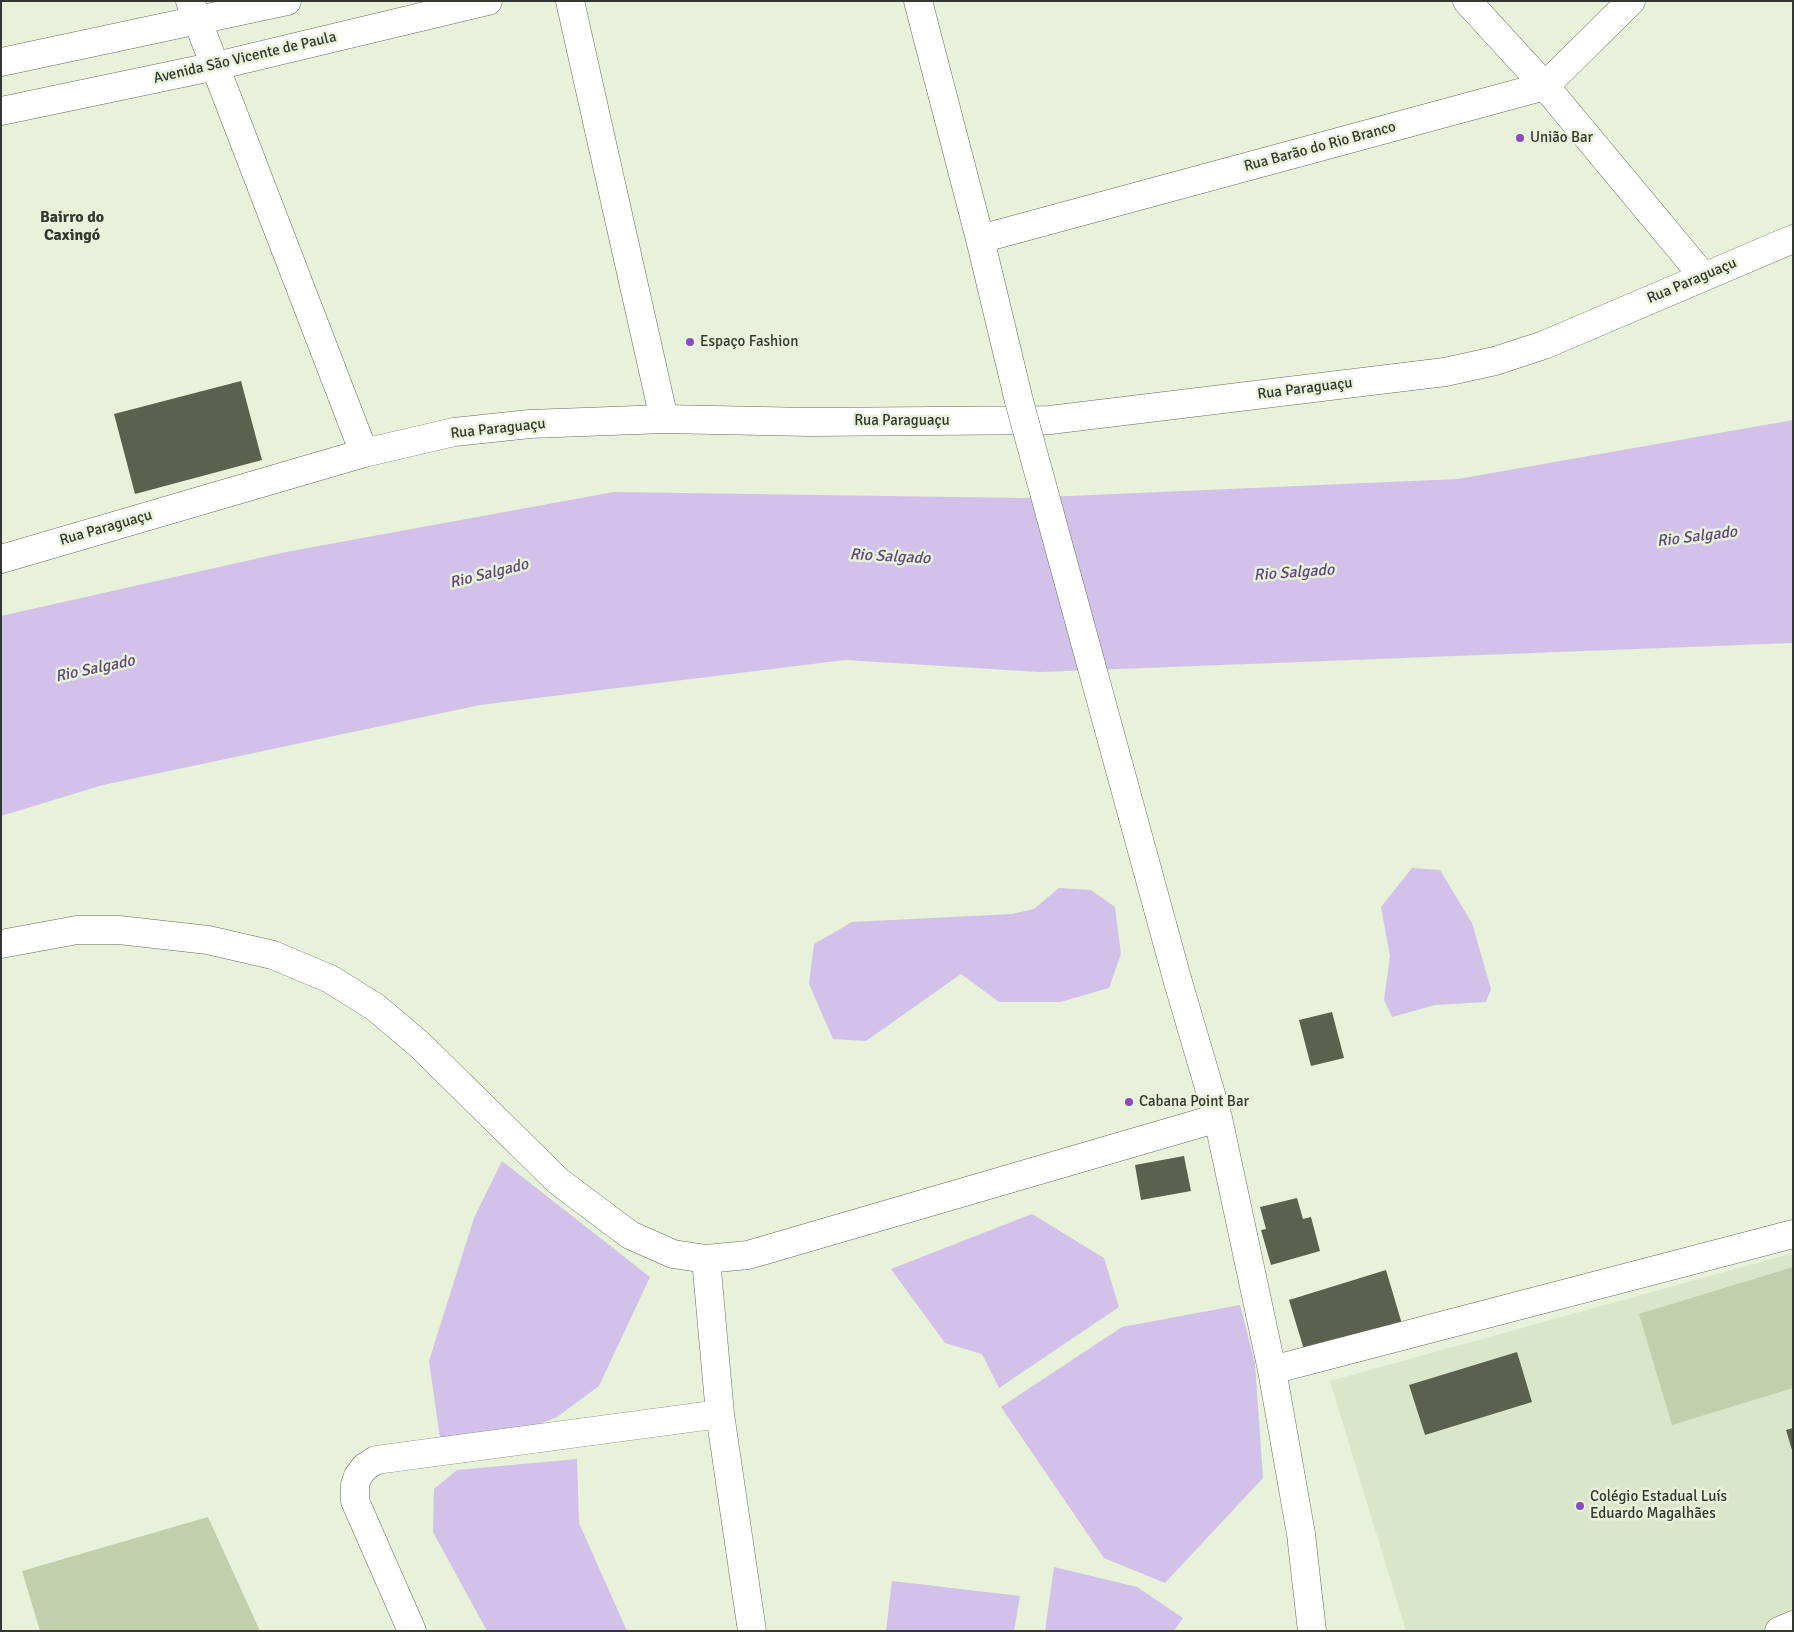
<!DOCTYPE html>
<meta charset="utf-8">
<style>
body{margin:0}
#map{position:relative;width:1794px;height:1632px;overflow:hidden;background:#e8f1da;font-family:Signika,sans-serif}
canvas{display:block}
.frame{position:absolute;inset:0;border:2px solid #34372f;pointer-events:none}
</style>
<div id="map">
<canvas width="1794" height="1632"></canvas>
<div class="frame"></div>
</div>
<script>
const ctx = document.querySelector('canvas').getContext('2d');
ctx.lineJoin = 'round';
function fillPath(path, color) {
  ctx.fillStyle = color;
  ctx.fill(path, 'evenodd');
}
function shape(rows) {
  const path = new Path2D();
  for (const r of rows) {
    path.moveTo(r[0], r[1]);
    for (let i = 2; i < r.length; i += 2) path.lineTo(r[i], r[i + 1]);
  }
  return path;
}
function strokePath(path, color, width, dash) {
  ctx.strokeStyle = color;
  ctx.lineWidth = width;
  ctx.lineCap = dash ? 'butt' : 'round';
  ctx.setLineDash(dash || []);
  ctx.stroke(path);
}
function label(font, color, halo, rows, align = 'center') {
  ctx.font = font + ' Signika,sans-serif';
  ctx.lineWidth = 5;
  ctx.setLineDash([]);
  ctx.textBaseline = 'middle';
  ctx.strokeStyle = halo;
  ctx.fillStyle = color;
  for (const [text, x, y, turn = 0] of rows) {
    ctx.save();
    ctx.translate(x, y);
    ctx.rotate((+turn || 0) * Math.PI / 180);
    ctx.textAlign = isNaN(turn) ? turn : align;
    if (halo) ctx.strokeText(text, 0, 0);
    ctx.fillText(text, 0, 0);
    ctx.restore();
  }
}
fillPath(shape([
 [1793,1253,1793,1631,1406,1631,1330,1381]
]), '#dae6c9');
fillPath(shape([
 [1793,1267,1793,1388,1672,1425,1639,1314],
 [208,1517,260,1631,40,1631,22,1571]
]), '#c1cfad');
fillPath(shape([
 [1793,420,1793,643,1040,672,845,660,480,705,103,785,1,816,1,616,286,552,614,492,1023,498,1458,479],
 [1412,868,1440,870,1472,923,1491,989,1486,1002,1435,1005,1392,1017,1384,1000,1390,956,1381,907],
 [1059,888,1091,890,1115,907,1121,954,1109,988,1060,1002,999,1002,961,974,866,1041,833,1039,809,984,814,944,852,922,1012,914,1034,909],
 [502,1161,650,1277,599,1386,557,1417,517,1433,440,1438,429,1361,474,1218],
 [1032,1214,1104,1258,1119,1307,999,1388,982,1354,945,1343,891,1269],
 [1240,1305,1255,1363,1263,1478,1165,1583,1104,1558,1001,1407,1122,1327],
 [577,1459,579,1523,627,1631,487,1631,433,1532,434,1489,457,1470],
 [1054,1567,1137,1587,1183,1618,1174,1631,1045,1631],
 [892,1581,1020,1596,1014,1631,886,1631]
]), '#d2c1e9');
fillPath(shape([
 [241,381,262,460,135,494,114,414],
 [1332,1012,1344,1058,1311,1066,1299,1020],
 [1184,1156,1191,1191,1141,1200,1135,1165],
 [1297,1198,1303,1219,1311,1217,1320,1251,1271,1265,1261,1230,1266,1229,1260,1207],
 [1386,1270,1402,1324,1305,1353,1289,1300],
 [1517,1352,1532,1402,1425,1435,1409,1385],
 [1793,1428,1793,1450,1792,1450,1786,1430]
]), '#5a614e');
const minor = shape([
 [190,1,364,453],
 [570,1,664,419],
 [918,1,980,239,1019,401],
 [1467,1,1545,86,1703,276],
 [1,62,287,1],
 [1,111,216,66,488,1],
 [980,239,1545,86,1631,1],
 [1,559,364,453,454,432,530,424,664,419,811,422,1050,420,1445,372,1495,361,1544,345,1793,239],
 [1,944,77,930,119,930,208,940,273,955,330,979,375,1007,420,1045,558,1181,630,1235,673,1254,706,1259,748,1255,1218,1118],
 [1178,982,1218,1118,1272,1370,1301,1534,1312,1631],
 [706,1259,720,1414,752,1631],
 [1272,1370,1793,1234],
 [412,1631,355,1501,355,1485,358,1476,365,1467,376,1460,720,1414],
 [1779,1631,1793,1625]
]);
strokePath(minor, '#656c59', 29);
strokePath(minor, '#fff', 28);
const minorBridge = shape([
 [1019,401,1178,982]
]);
strokePath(minorBridge, '#656c59', 29, []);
strokePath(minorBridge, '#fff', 28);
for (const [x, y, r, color] of [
 [1520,138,5,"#884bc1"],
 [690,342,5,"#884bc1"],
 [1129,1102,5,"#884bc1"],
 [1580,1506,5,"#884bc1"]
]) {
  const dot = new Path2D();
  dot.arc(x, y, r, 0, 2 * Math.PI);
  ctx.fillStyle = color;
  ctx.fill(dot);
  strokePath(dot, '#e8f1da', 2);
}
label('15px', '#34372f', '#e8f1da', [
 ["Avenida São Vicente de Paula",245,58,-13],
 ["Rua Barão do Rio Branco",1320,147,-15],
 ["Rua Paraguaçu",1692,281,-23],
 ["Rua Paraguaçu",1305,389,-7],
 ["Rua Paraguaçu",902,421],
 ["Rua Paraguaçu",498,429,-6],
 ["Rua Paraguaçu",106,528,-16]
]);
label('15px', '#34372f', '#e8f1da', [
 ["União Bar",1530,138],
 ["Espaço Fashion",700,342],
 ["Cabana Point Bar",1139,1102],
 ["Colégio Estadual Luís",1590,1497],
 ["Eduardo Magalhães",1590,1514]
], 'left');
label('bold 16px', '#34372f', '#e8f1da', [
 ["Bairro do",72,218],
 ["Caxingó",72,236]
]);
label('italic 16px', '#5f467b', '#e8f1da', [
 ["Rio Salgado",1697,537,-7],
 ["Rio Salgado",890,557,3],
 ["Rio Salgado",1294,573,-4],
 ["Rio Salgado",489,574,-14],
 ["Rio Salgado",95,669,-12]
]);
</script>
